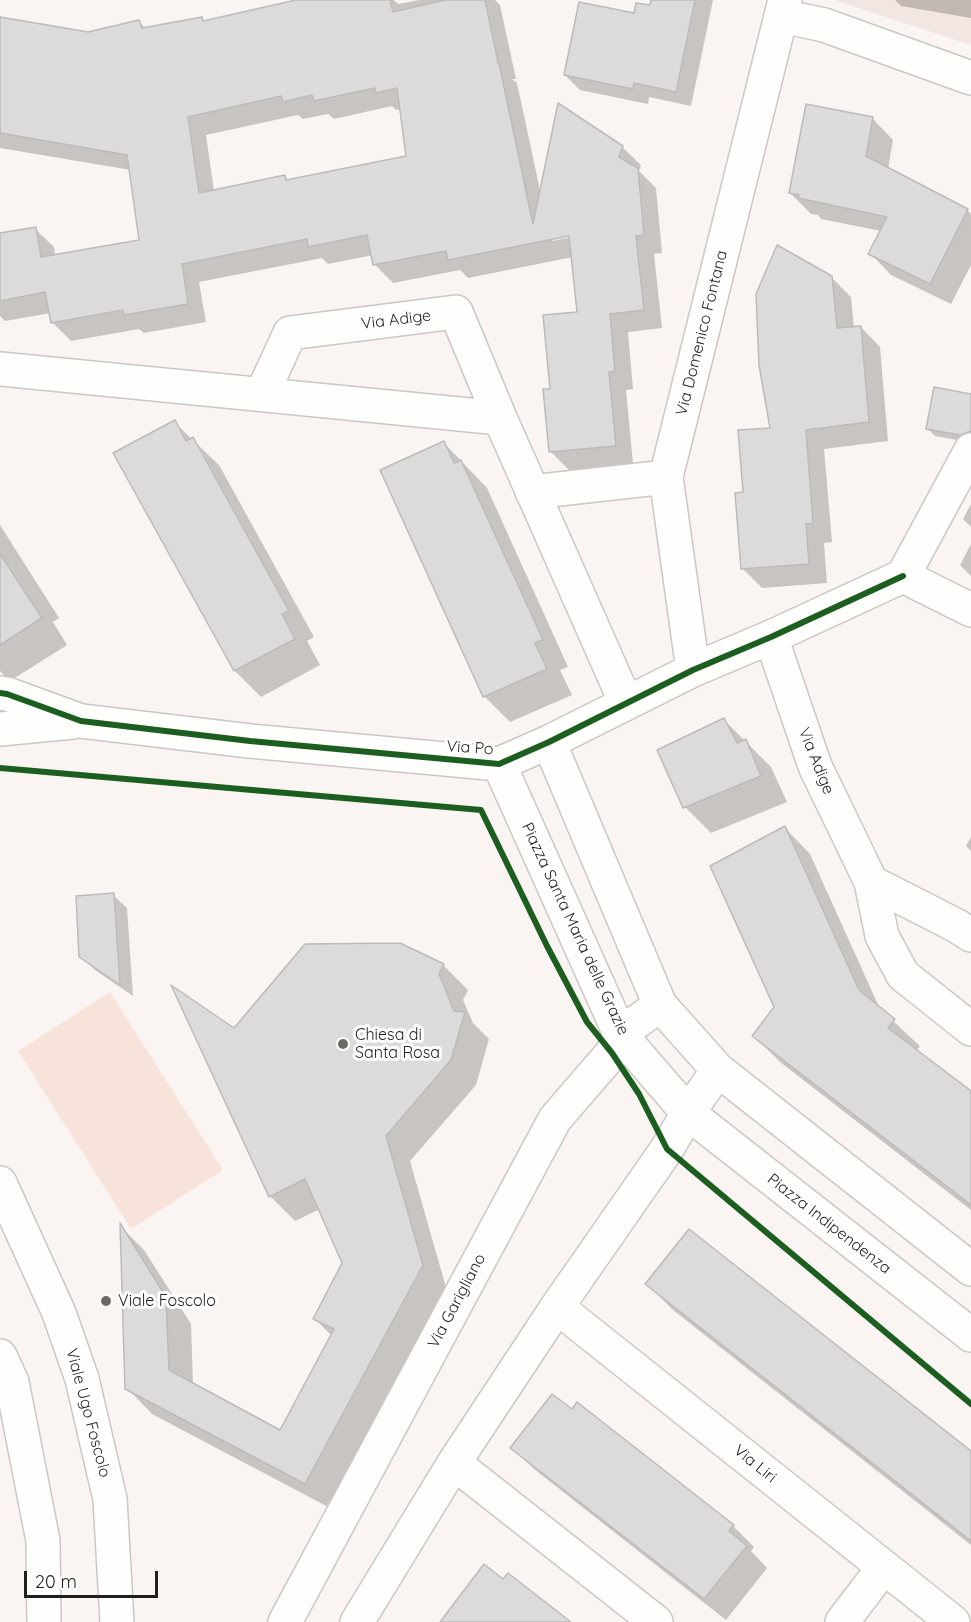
<!DOCTYPE html>
<style>
body{margin:0}
#map{position:relative;width:971px;height:1622px;overflow:hidden;background:#faf5f3;font-family:Quicksand,sans-serif}
canvas{display:block}
.scale{position:absolute;left:24px;top:1571px;width:134px;height:27px;box-sizing:border-box;border:3px solid #211e1c;border-top:0;padding-left:8px;font-size:18px;line-height:21px;white-space:nowrap;color:#211e1c;-webkit-text-stroke:4px #fff;paint-order:stroke}
</style>
<div id="map">
<canvas width="971" height="1622"></canvas>
<div class="scale">20 m</div>
</div>
<script>
const ctx = document.querySelector('canvas').getContext('2d');
ctx.lineJoin = 'round';
function fillPath(path, color) {
  ctx.fillStyle = color;
  ctx.fill(path, 'evenodd');
}
function shape(rows) {
  const path = new Path2D();
  for (const r of rows) {
    path.moveTo(r[0], r[1]);
    for (let i = 2; i < r.length; i += 2) path.lineTo(r[i], r[i + 1]);
  }
  return path;
}
function strokePath(path, color, width, dash) {
  ctx.strokeStyle = color;
  ctx.lineWidth = width;
  ctx.lineCap = dash ? 'butt' : 'round';
  ctx.setLineDash(dash || []);
  ctx.stroke(path);
}
function label(font, color, halo, rows, align = 'center') {
  ctx.font = font + ' Quicksand,sans-serif';
  ctx.lineWidth = 6;
  ctx.setLineDash([]);
  ctx.textBaseline = 'middle';
  ctx.strokeStyle = halo;
  ctx.fillStyle = color;
  for (const [text, x, y, turn = 0] of rows) {
    ctx.save();
    ctx.translate(x, y);
    ctx.rotate((+turn || 0) * Math.PI / 180);
    ctx.textAlign = isNaN(turn) ? turn : align;
    if (halo) ctx.strokeText(text, 0, 0);
    ctx.fillText(text, 0, 0);
    ctx.restore();
  }
}
fillPath(shape([
 [835,0,971,0,971,45]
]), '#f2e6e2');
fillPath(shape([
 [110,992,223,1170,131,1229,18,1051]
]), '#f8e3db');
fillPath(shape([
 [358,0,394,0,398,4,419,0,495,0,500,5,516,79,512,79,517,83,541,195,622,147,641,165,639,171,656,188,662,253,654,254,662,328,628,332,633,389,626,390,633,464,569,470,551,452,552,390,578,314,573,257,468,278,460,270,393,283,375,265,373,255,328,264,322,258,199,282,206,322,144,333,139,329,71,341,52,322,51,313,5,321,0,316,0,235,35,229,54,247,55,256,141,241,131,170,0,148,0,18,88,33,139,22,146,29,202,19,204,22],
 [392,106,396,110,401,109,408,157,289,181,285,177,214,191,206,135,298,115,303,119,328,114,334,119],
 [576,233,577,236,552,241,552,238],
 [652,0,713,0,691,106,649,97,648,104,580,90,565,75,651,7],
 [895,0,971,0,971,18,901,6],
 [872,118,893,140,888,169,967,210,971,214,971,265,951,304,891,275,870,253,881,231,821,219,818,215,811,214,790,193],
 [831,277,851,297,854,328,861,327,880,347,888,441,824,449,832,542,824,543,827,583,762,588,743,569,744,493,772,429],
 [971,396,971,440,968,442,935,436,927,428],
 [174,422,219,465,314,637,307,641,320,665,261,697,235,671,115,454],
 [444,443,487,488,568,667,560,670,572,695,510,722,484,696],
 [971,504,971,527,963,519],
 [0,525,59,618,53,622,67,645,10,681,0,671],
 [971,544,971,576,960,565],
 [724,720,771,767,787,802,711,833,685,807],
 [784,827,810,854,880,1009,920,1046,916,1051,971,1092,971,1210,780,1062,754,1036,776,1007],
 [971,837,971,851,966,846],
 [113,895,127,908,133,996,95,970,81,956],
 [443,965,468,990,463,1000,473,1023,489,1039,476,1085,410,1161,447,1291,330,1508,152,1414,127,1388,121,1227,144,1250,191,1324,193,1385,281,1432,332,1336,314,1318,344,1263,320,1209,295,1221,270,1196,235,1030],
 [647,1284,971,1453,971,1545,673,1310],
 [512,1447,733,1526,754,1547,751,1551,767,1568,726,1620,534,1469]
]), '#0003');
const building = shape([
 [296,0,390,0,393,12,445,0,485,0,498,62,497,62,499,63,533,224,558,103,623,146,619,157,638,168,644,235,636,236,644,310,610,314,615,371,609,372,616,446,549,452,543,389,550,389,543,315,577,312,569,236,448,260,446,251,373,265,367,235,308,247,307,239,182,264,188,304,124,315,123,310,51,323,45,292,0,301,0,233,36,227,41,257,139,240,127,155,0,133,0,17,88,32,139,20,142,28,202,17,203,21,296,0],
 [375,88,376,93,397,88,406,156,286,180,285,175,199,193,188,117,281,96,283,102,312,95,314,101,375,88],
 [651,0,695,0,676,92,634,83,633,89,564,75,579,2,634,13,636,3,650,5,651,0],
 [806,104,873,117,866,156,968,209,930,284,868,254,887,217,798,198,799,195,789,193,806,104],
 [777,245,832,276,837,328,861,326,869,422,806,430,813,523,806,524,809,564,741,569,735,493,743,492,738,430,770,428,759,365,756,294,777,245],
 [934,387,971,394,971,431,960,435,926,429,934,387],
 [175,420,186,441,193,437,289,611,282,614,295,639,234,671,113,453,175,420],
 [444,441,454,463,461,460,543,640,535,643,547,669,483,697,380,470,444,441],
 [0,554,42,618,0,645,0,554],
 [724,718,737,743,746,739,761,776,683,808,657,750,724,718],
 [785,826,859,990,895,1019,888,1028,971,1091,971,1205,752,1036,774,1007,710,866,785,826],
 [114,893,120,985,79,957,76,896,114,893],
 [400,943,444,964,439,974,454,1011,465,1012,451,1060,386,1136,423,1265,305,1484,125,1389,120,1223,166,1297,169,1370,280,1430,334,1329,313,1319,342,1263,305,1179,269,1197,171,985,234,1028,305,944,400,943],
 [689,1229,971,1451,971,1541,645,1284,689,1229],
 [552,1394,572,1409,577,1402,734,1525,729,1531,747,1546,704,1599,510,1448,552,1394],
 [484,1564,503,1579,508,1573,571,1622,440,1622,484,1564]
]);
fillPath(building, '#dddadb');
strokePath(building, '#bcbaba', 1.5);
const minor = shape([
 [782,16,824,25,971,78],
 [0,369,500,418,626,703],
 [262,394,290,333,456,312,500,418],
 [532,492,666,477],
 [903,576,971,450],
 [903,576,971,610],
 [771,637,815,766,871,882,957,926,971,935],
 [693,670,666,477,785,0],
 [0,693,7,694,81,721,250,741,499,764,549,742,693,670,771,637,903,576],
 [0,729,73,722],
 [549,742,660,1005,718,1070,971,1269],
 [499,764,620,1034,688,1113,971,1335],
 [871,882,882,936,903,975,971,1029],
 [557,1307,953,1622],
 [454,1463,656,1622],
 [285,1622,555,1119,612,1053,620,1034,660,1005],
 [357,1622,454,1463,557,1307,667,1149,688,1113,718,1070],
 [842,1622,884,1567]
]);
const major = shape([
 [0,1183,59,1313,82,1379,110,1499,117,1622],
 [0,1356,12,1382,43,1541,44,1622]
]);
strokePath(minor, '#cbc7c5', 36);
strokePath(major, '#cbc7c5', 36);
strokePath(minor, '#fefefd', 33);
strokePath(major, '#fefefd', 33);
strokePath(shape([
 [0,693,7,694,81,721,250,741,499,764,549,742,693,670,771,637,903,576],
 [0,768,481,810,547,946,587,1022,612,1053,639,1094,667,1149,971,1404]
]), '#1b5e20', 6);
for (const [x, y, r, color] of [
 [343,1044,6,"#6d6967"],
 [106,1301,6,"#6d6967"]
]) {
  const dot = new Path2D();
  dot.arc(x, y, r, 0, 2 * Math.PI);
  ctx.fillStyle = color;
  ctx.fill(dot);
  strokePath(dot, '#fff', 2);
}
label('16px', '#211e1c', '#fff', [
 ["Via Adige",396,320,-7],
 ["Via Domenico Fontana",702,333,-76],
 ["Via Po",470,748,4],
 ["Via Adige",816,761,68],
 ["Piazza Santa Maria delle Grazie",575,929,65],
 ["Piazza Indipendenza",829,1224,38],
 ["Via Garigliano",457,1301,-62],
 ["Viale Ugo Foscolo",88,1413,75],
 ["Via Liri",755,1464,39]
]);
label('16px', '#211e1c', '#fff', [
 ["Chiesa di",355,1035],
 ["Santa Rosa",355,1053],
 ["Viale Foscolo",118,1301]
], 'left');
</script>
